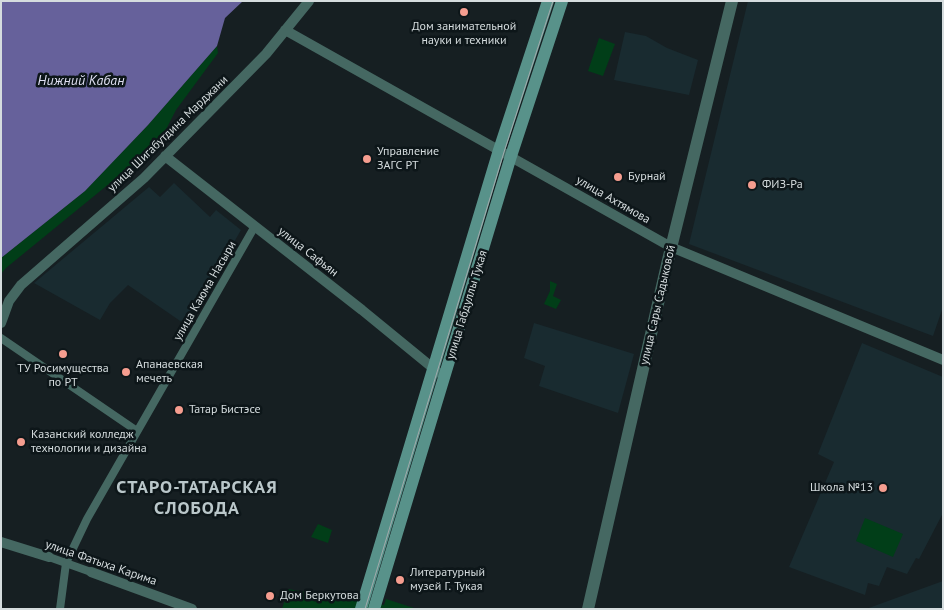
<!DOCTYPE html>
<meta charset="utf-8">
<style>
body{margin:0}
#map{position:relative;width:944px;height:610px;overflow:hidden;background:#161f22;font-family:"PT Sans",sans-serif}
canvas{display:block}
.frame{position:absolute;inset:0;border:2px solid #d5dcde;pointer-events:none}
</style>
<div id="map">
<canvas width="944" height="610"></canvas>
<div class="frame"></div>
</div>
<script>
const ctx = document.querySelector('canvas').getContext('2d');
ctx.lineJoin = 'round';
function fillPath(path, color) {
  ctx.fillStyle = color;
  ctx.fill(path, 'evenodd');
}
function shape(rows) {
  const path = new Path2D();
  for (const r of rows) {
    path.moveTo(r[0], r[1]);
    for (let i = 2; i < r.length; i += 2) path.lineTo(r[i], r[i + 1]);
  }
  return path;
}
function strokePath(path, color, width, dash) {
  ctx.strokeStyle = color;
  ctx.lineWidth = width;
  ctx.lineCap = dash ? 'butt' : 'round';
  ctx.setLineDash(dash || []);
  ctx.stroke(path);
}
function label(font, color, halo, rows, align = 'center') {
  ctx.font = font + ' "PT Sans",sans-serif';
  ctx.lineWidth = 5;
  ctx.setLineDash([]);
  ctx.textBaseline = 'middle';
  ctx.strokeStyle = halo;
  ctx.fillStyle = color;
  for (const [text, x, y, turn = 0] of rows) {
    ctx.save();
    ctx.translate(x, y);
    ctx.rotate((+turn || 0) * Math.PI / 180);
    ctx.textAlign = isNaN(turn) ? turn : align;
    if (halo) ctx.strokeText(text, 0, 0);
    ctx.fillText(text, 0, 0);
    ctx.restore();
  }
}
fillPath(shape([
 [748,1,943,1,943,307,933,336,689,244],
 [625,32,646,36,667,48,698,60,689,95,614,80],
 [174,183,210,217,216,210,241,230,186,325,128,285,110,303,100,320,34,283,149,187,160,197],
 [534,323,634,354,618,413,539,386,545,366,524,358],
 [862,343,943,377,943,513,919,559,916,558,907,574,887,567,879,586,868,583,865,595,789,567,834,462,818,454],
 [943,581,943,609,866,609]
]), '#192b30');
fillPath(shape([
 [599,38,615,44,603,76,588,71],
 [217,46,218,53,176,110,159,143,6,268,1,274,1,258,85,191,148,125],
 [550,281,557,284,553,296,561,300,556,309,544,304,550,291],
 [865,518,903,534,893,557,856,541],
 [318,524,332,530,328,543,311,537],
 [288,589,384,605,386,599,417,609,282,609]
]), '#013e18');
fillPath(shape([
 [1,1,243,1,225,18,217,46,148,125,85,191,1,258]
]), '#66619b');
strokePath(shape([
 [1,338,137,431],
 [49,557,91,572],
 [60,609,66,563,87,519,255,226]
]), '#456862', 8);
strokePath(shape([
 [285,30,671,247,943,360],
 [165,156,362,310,439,373],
 [1,323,9,301,21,285,144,178,266,54,309,1],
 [1,542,49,557],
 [91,572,192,609]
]), '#456862', 10);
strokePath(shape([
 [588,609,668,260,732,1]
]), '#456862', 12);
strokePath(shape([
 [361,609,499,150,548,1],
 [374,609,511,156,562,1]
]), '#58928a', 12);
strokePath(shape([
 [365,609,504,152,553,1]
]), '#a3aaac', 1);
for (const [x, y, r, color] of [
 [464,12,5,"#f59d8f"],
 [367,159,5,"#f59d8f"],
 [618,177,5,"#f59d8f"],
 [752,185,5,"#f59d8f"],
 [63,354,5,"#f59d8f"],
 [126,372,5,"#f59d8f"],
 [179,410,5,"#f59d8f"],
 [21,442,5,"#f59d8f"],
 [883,488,5,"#f59d8f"],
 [400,580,5,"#f59d8f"],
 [270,596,5,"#f59d8f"]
]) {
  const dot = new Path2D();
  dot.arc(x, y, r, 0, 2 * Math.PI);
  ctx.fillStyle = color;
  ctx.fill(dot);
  strokePath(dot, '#0d1619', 2);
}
label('12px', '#d5dcde', '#0d1619', [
 ["Дом занимательной",464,27,"center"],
 ["науки и техники",464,41,"center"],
 ["Управление",377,152],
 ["ЗАГС РТ",377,166],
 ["Бурнай",628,177],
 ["ФИЗ-Ра",762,185],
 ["Апанаевская",136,365],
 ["мечеть",136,379],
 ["ТУ Росимущества",63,369,"center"],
 ["по РТ",63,383,"center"],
 ["Татар Бистэсе",189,410],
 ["Казанский колледж",31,435],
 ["технологии и дизайна",31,449],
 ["Школа №13",873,488,"right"],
 ["Литературный",410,573],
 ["музей Г. Тукая",410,587],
 ["Дом Беркутова",280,596]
], 'left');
label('12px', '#d5dcde', '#0d1619', [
 ["улица Шигабутдина Марджани",168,134,-44],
 ["улица Ахтямова",613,200,30],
 ["улица Сафьян",308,252,38],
 ["улица Каюма Насыри",205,291,-60],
 ["улица Габдуллы Тукая",467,305,-73],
 ["улица Сары Садыковой",658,305,-77],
 ["улица Фатыха Карима",101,563,19]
]);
label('italic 14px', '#dfdff1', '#0d1619', [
 ["Нижний Кабан",81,81]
]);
ctx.letterSpacing = '1px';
label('bold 18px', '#bac7ca', '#0d1619', [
 ["СТАРО-ТАТАРСКАЯ",197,488],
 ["СЛОБОДА",197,509]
]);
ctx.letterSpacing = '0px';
</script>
